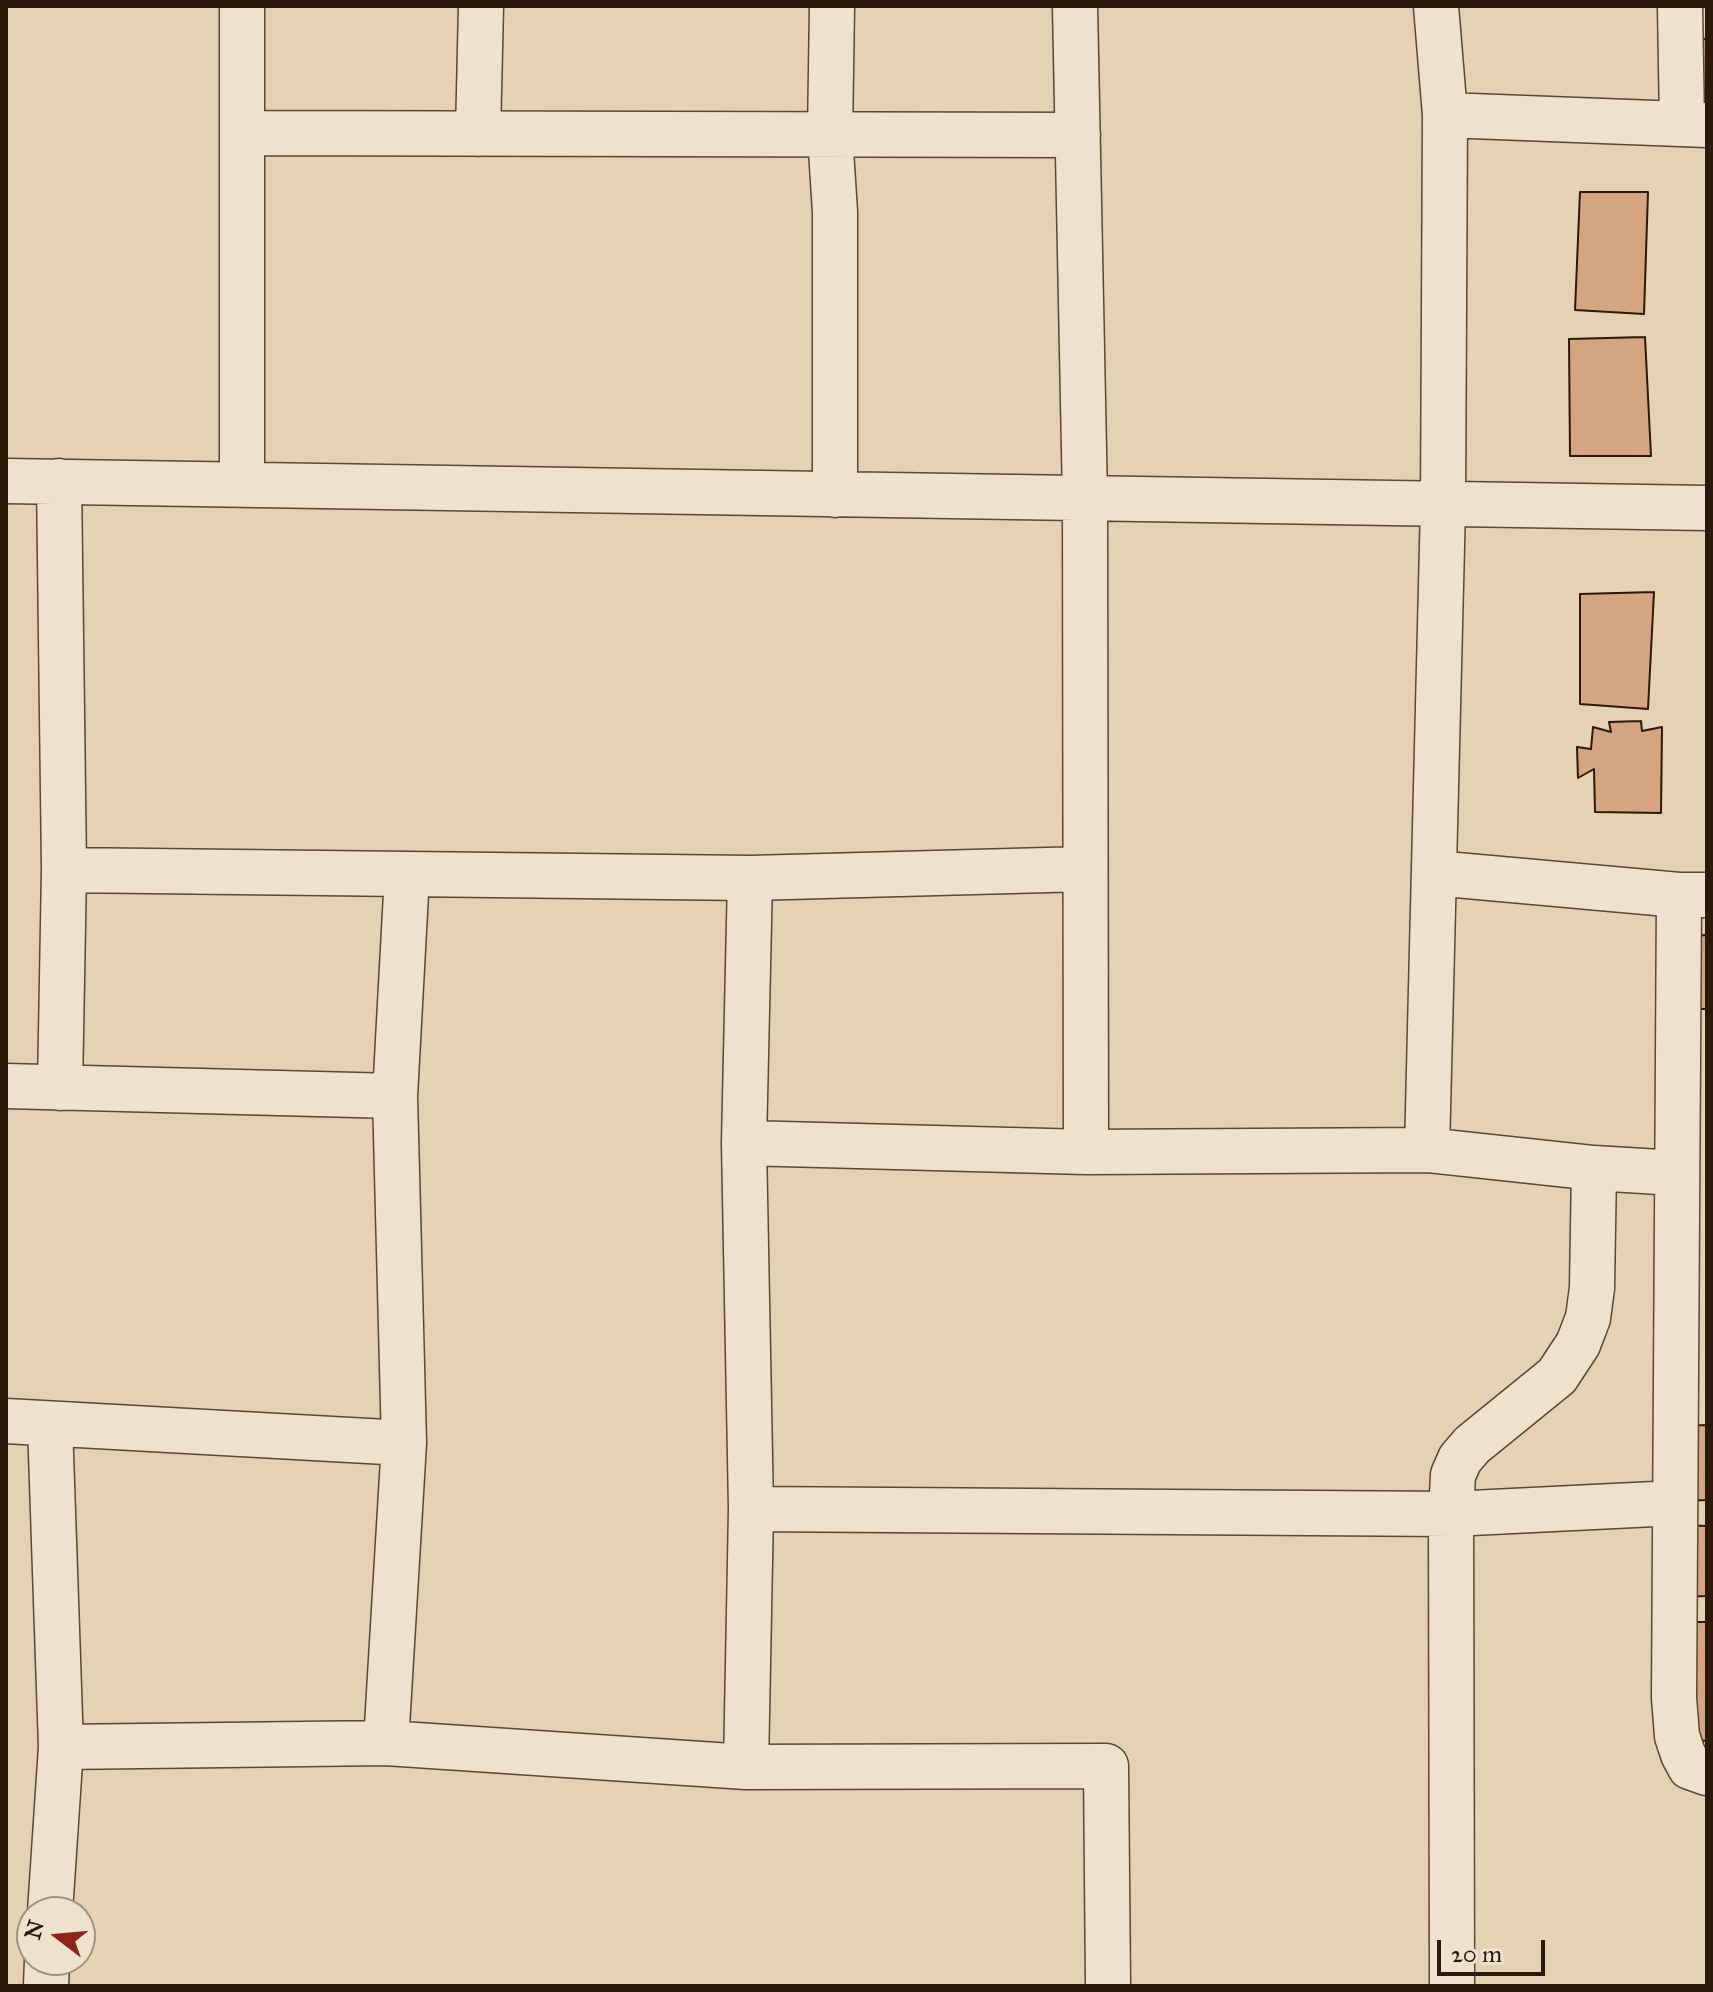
<!DOCTYPE html>
<style>
body{margin:0}
#map{position:relative;width:1713px;height:1992px;overflow:hidden;background:#e5d2b3;font-family:"IM FELL Great Primer",serif}
canvas{display:block}
.frame{position:absolute;inset:0;border:8px solid #2c1909;pointer-events:none}
.north{position:absolute;left:16px;top:1896px;width:80px;height:80px;box-sizing:border-box;background:#eee2ce;border:2px solid #a0927f;border-radius:50%;rotate:286deg;font-size:22px;font-weight:700;line-height:32px;text-align:center;color:#2c1909}
.north::after{content:'';display:block;margin:auto;width:28px;height:36px;background:#8f2418;clip-path:polygon(50% 0,100% 100%,50% 72%,0 100%)}
.scale{position:absolute;left:1437px;top:1940px;width:108px;height:36px;box-sizing:border-box;border:4px solid #2c1909;border-top:0;padding-left:10px;font-size:24px;line-height:28px;white-space:nowrap;color:#2c1909;-webkit-text-stroke:6px #eee2ce;paint-order:stroke}
</style>
<div id="map">
<canvas width="1713" height="1992"></canvas>
<div class="frame"></div>
<div class="north">N</div>
<div class="scale">20 m</div>
</div>
<script>
const ctx = document.querySelector('canvas').getContext('2d');
ctx.lineJoin = 'round';
function fillPath(path, color) {
  ctx.fillStyle = color;
  ctx.fill(path, 'evenodd');
}
function shape(rows) {
  const path = new Path2D();
  for (const r of rows) {
    path.moveTo(r[0], r[1]);
    for (let i = 2; i < r.length; i += 2) path.lineTo(r[i], r[i + 1]);
  }
  return path;
}
function strokePath(path, color, width, dash) {
  ctx.strokeStyle = color;
  ctx.lineWidth = width;
  ctx.lineCap = dash ? 'butt' : 'round';
  ctx.setLineDash(dash || []);
  ctx.stroke(path);
}
const building = shape([
 [1686,38,1707,39,1707,107,1688,108,1686,38],
 [1580,192,1648,192,1644,314,1575,310,1580,192],
 [1645,337,1651,456,1570,456,1569,339,1645,337],
 [1654,592,1648,709,1580,704,1580,594,1654,592],
 [1641,721,1642,731,1662,727,1661,813,1595,812,1594,769,1578,778,1577,747,1591,749,1593,727,1611,732,1609,722,1641,721],
 [1707,935,1707,1009,1695,1009,1692,936,1707,935],
 [1707,1425,1707,1500,1684,1501,1683,1426,1707,1425],
 [1682,1525,1707,1526,1707,1596,1683,1597,1682,1525],
 [1685,1622,1707,1622,1707,1741,1685,1739,1685,1622]
]);
fillPath(building, '#d5a581');
strokePath(building, '#2c1909', 2);
const minor = shape([
 [832,6,830,135,835,212,835,495],
 [1075,6,1085,499,1086,1152,1427,1150,1594,1168,1676,1173],
 [1680,6,1682,124],
 [1445,115,1707,125],
 [243,133,1078,135],
 [478,134,481,6],
 [6,481,1707,508],
 [59,481,64,870,60,1088],
 [242,484,242,6],
 [1085,869,750,878,744,1143,1086,1152],
 [64,870,750,878],
 [1434,873,1679,895,1707,895],
 [1679,895,1674,1698,1677,1736,1683,1754,1690,1767,1707,1773],
 [6,1086,395,1096],
 [744,1143,751,1509,746,1767],
 [1427,1150,1443,505,1445,115,1436,6],
 [6,1421,404,1443,386,1743],
 [404,1443,395,1096,407,875],
 [751,1509,1451,1514,1675,1503],
 [61,1747,386,1743,746,1767,1106,1766,1108,1986],
 [50,1912,61,1747,50,1424],
 [46,1986,47,1960],
 [1452,1986,1451,1514,1453,1475,1460,1459,1472,1445,1557,1376,1578,1344,1588,1318,1592,1288,1594,1168]
]);
strokePath(minor, '#5a4734', 47);
strokePath(minor, '#eee2ce', 44);
</script>
